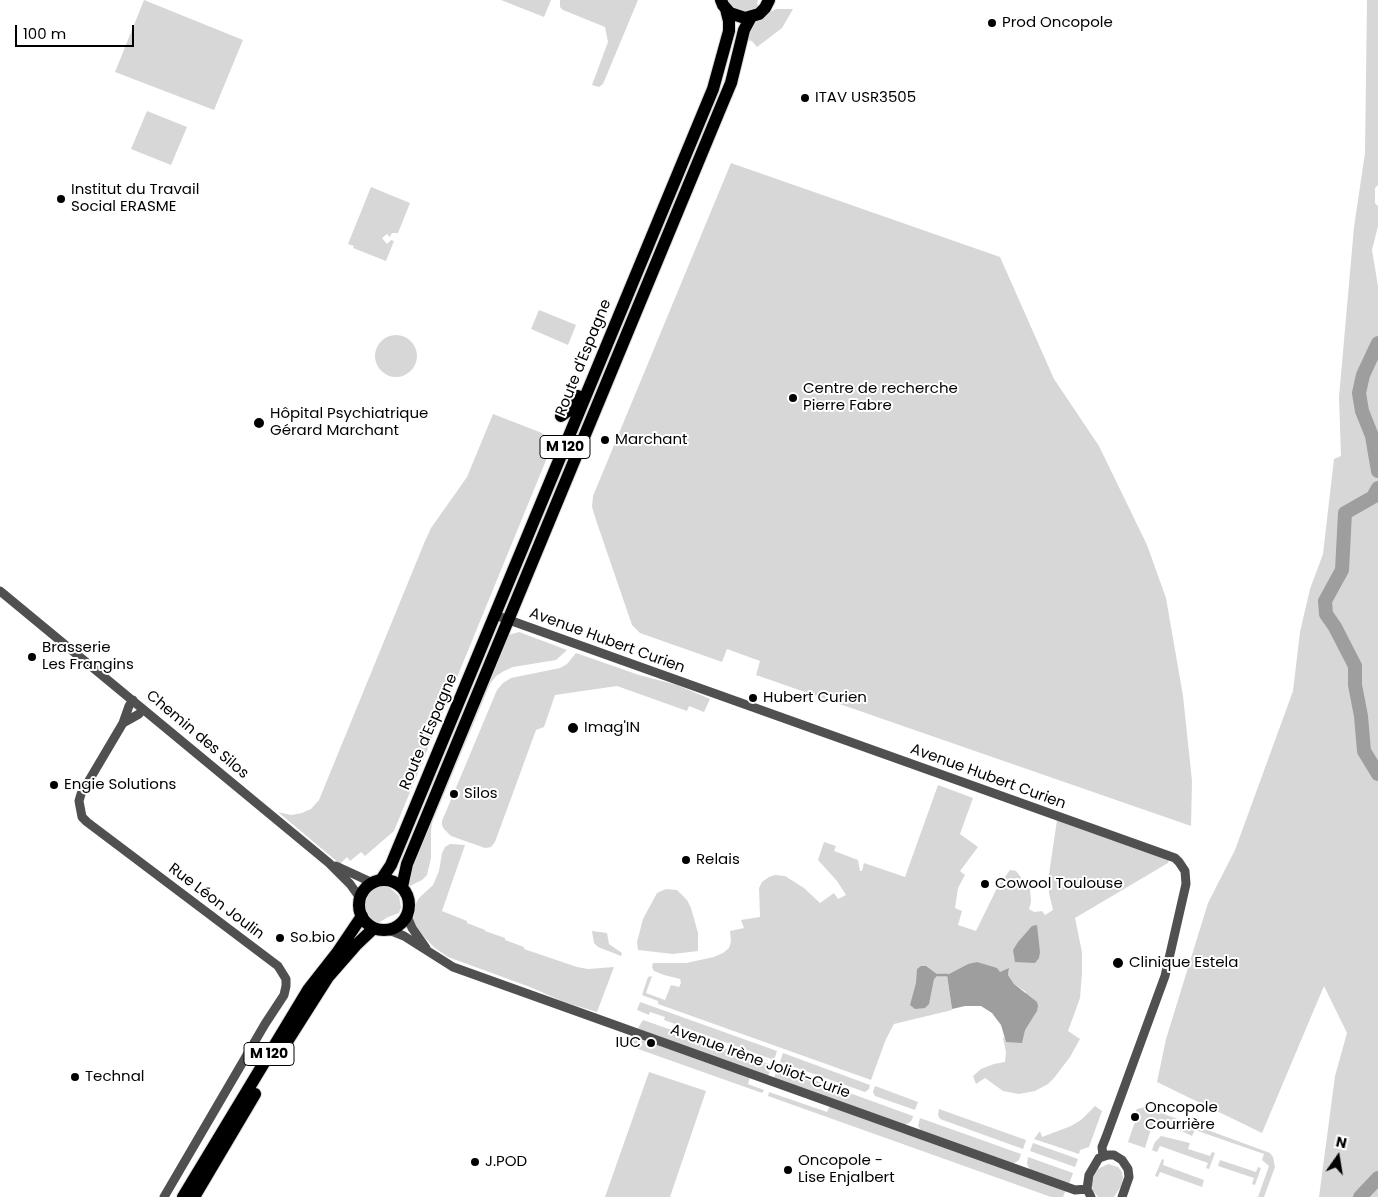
<!DOCTYPE html>
<meta charset="utf-8">
<style>
body{margin:0}
#map{position:relative;width:1378px;height:1197px;overflow:hidden;background:#fff;font-family:Poppins,sans-serif}
canvas{display:block}
.north{position:absolute;left:1313px;top:1132px;width:50px;height:50px;-webkit-text-stroke:4px #fff;paint-order:stroke;rotate:13deg;font-size:14px;font-weight:700;line-height:20px;text-align:center;color:#000}
.north::after{content:'';display:block;margin:auto;width:18px;height:22px;background:#000;clip-path:polygon(50% 0,100% 100%,50% 72%,0 100%)}
.scale{position:absolute;left:15px;top:25px;width:119px;height:22px;box-sizing:border-box;border:2px solid #000;border-top:0;padding-left:6px;font-size:15px;line-height:18px;white-space:nowrap;color:#000;-webkit-text-stroke:4px #fff;paint-order:stroke}
</style>
<div id="map">
<canvas width="1378" height="1197"></canvas>
<div class="north">N</div>
<div class="scale">100 m</div>
</div>
<script>
const ctx = document.querySelector('canvas').getContext('2d');
ctx.lineJoin = 'round';
function fillPath(path, color) {
  ctx.fillStyle = color;
  ctx.fill(path, 'evenodd');
}
function shape(rows) {
  const path = new Path2D();
  for (const r of rows) {
    if (r.length === 3) {
      path.moveTo(r[0] + r[2], r[1]);
      path.arc(r[0], r[1], r[2], 0, 2 * Math.PI);
      continue;
    }
    path.moveTo(r[0], r[1]);
    for (let i = 2; i < r.length; i += 2) path.lineTo(r[i], r[i + 1]);
  }
  return path;
}
function strokePath(path, color, width, dash) {
  ctx.strokeStyle = color;
  ctx.lineWidth = width;
  ctx.lineCap = dash ? 'butt' : 'round';
  ctx.setLineDash(dash || []);
  ctx.stroke(path);
}
function label(font, color, halo, rows, align = 'center') {
  ctx.font = font + ' Poppins,sans-serif';
  ctx.lineWidth = 4;
  ctx.setLineDash([]);
  ctx.textBaseline = 'middle';
  ctx.strokeStyle = halo;
  ctx.fillStyle = color;
  for (const [text, x, y, turn = 0] of rows) {
    ctx.save();
    ctx.translate(x, y);
    ctx.rotate((+turn || 0) * Math.PI / 180);
    ctx.textAlign = isNaN(turn) ? turn : align;
    if (halo) ctx.strokeText(text, 0, 0);
    ctx.fillText(text, 0, 0);
    ctx.restore();
  }
}
fillPath(shape([
 [144,0,243,40,214,110,115,72],
 [501,0,551,0,544,17],
 [560,0,638,0,603,84,599,87,592,85,608,42,605,27,563,10,560,7],
 [727,0,758,0,757,4,759,6,755,10,743,13,732,8],
 [1367,0,1378,0,1378,185,1375,188,1375,203,1378,206,1378,226,1372,250,1378,286,1378,1197,1319,1197,1335,1076,1347,1033,1324,986,1262,1133,1157,1082,1166,1039,1208,903,1235,850,1293,691,1300,632,1310,589,1323,554,1334,459,1341,456,1339,397,1354,227,1365,153],
 [776,9,793,9,782,28,757,47,752,41,746,40,751,25,770,12],
 [147,111,187,127,171,165,131,149],
 [731,163,1000,257,1054,379,1099,446,1147,545,1166,598,1183,696,1192,781,1191,826,756,675,760,661,727,649,722,662,640,633,632,625,597,523,592,507,593,496],
 [371,187,410,203,398,233,392,233,390,237,387,234,382,238,387,244,391,240,394,241,386,261,353,248,354,246,348,244],
 [539,310,576,325,568,345,531,329],
 [396,356,21],
 [493,414,542,433,550,441,549,453,394,831,365,856,361,852,350,861,347,857,340,864,278,812,291,815,302,813,311,809,319,800,425,541,431,528,467,477],
 [519,632,567,650,556,660,513,667,504,671,496,676,490,684,432,823,431,831,431,858,427,875,422,880,408,887,407,878,508,635],
 [576,653,639,675,677,685,710,699,704,712,689,706,687,711,617,686,555,695,544,727,536,730,495,842,491,847,485,848,451,836,444,829,442,825,442,821,497,690,503,683,511,678,560,668,567,664],
 [938,785,973,798,960,834,978,847,960,871,965,875,958,888,955,908,962,911,958,925,976,931,997,888,1010,870,1016,871,1030,889,1031,902,1029,909,1034,912,1042,911,1045,915,1053,910,1049,893,1049,874,1057,820,1169,860,1168,863,1075,918,1082,952,1082,973,1080,998,1068,1031,1080,1039,1070,1057,1054,1078,1048,1084,1035,1091,1019,1094,1003,1091,985,1078,976,1084,973,1076,981,1069,994,1064,1005,1062,1006,1052,1003,1038,1004,1037,1006,1042,1023,1037,1026,992,1014,984,1008,975,1009,969,1000,972,968,964,947,975,952,1010,894,1024,886,1039,871,1080,658,1004,658,1001,642,995,648,977,652,976,646,993,665,1000,671,985,679,987,681,983,680,979,664,975,654,971,652,967,653,963,686,963,714,957,723,953,729,948,731,942,730,931,744,928,741,920,760,917,759,888,762,882,769,877,775,875,785,876,804,888,820,903,834,893,838,899,846,895,837,881,818,860,824,842,836,846,834,851,858,860,860,871,862,871,864,863,905,877],
 [450,844,465,845,442,911,467,921,467,923,485,930,485,931,505,938,505,940,524,947,524,949,577,967,588,969,614,967,597,1012,564,1002,530,987,448,957,435,948,425,938,414,924,412,910,419,898,433,885,439,871,442,853,445,847],
 [384,886,390,888,399,896,401,907,399,913,388,917,378,923,368,917,364,905,367,894,372,889],
 [666,889,677,890,687,900,691,908,698,933,698,951,673,954,638,950,637,942,643,919,657,893],
 [592,931,607,933,609,944,622,953,621,956,598,947,594,943],
 [640,1002,777,1051,774,1060,664,1020,665,1017,650,1012,649,1015,637,1010],
 [643,1020,772,1065,768,1076,647,1033,638,1028],
 [628,1038,636,1038,666,1047,750,1077,748,1084,764,1090,762,1093,624,1044],
 [783,1053,870,1085,869,1089,865,1092,780,1062],
 [778,1067,913,1116,912,1120,909,1123,904,1125,774,1078],
 [649,1072,706,1091,670,1197,605,1197],
 [875,1086,918,1102,915,1110,875,1096,873,1092],
 [769,1092,827,1112,830,1106,1066,1190,1063,1197,1051,1197,768,1096],
 [1095,1106,1102,1111,1089,1147,1080,1150,1079,1154,1034,1139,1040,1131,1042,1137,1071,1126,1081,1120],
 [1145,1107,1270,1153,1273,1157,1275,1167,1264,1197,1258,1197,1269,1166,1262,1160,1264,1154,1195,1130,1192,1136,1167,1124,1154,1127,1150,1132,1145,1148,1128,1142,1137,1116,1134,1113,1137,1109],
 [939,1109,1026,1140,1023,1149,940,1119,938,1115],
 [920,1118,1021,1154,1019,1160,1013,1164,921,1131,918,1126],
 [1161,1136,1190,1143,1188,1149,1210,1156,1212,1152,1215,1153,1209,1169,1206,1168,1208,1163,1160,1146,1157,1152,1152,1150,1155,1142],
 [1033,1143,1078,1159,1075,1167,1030,1151],
 [1028,1157,1073,1173,1069,1184,1030,1170,1027,1164],
 [1162,1159,1164,1160,1163,1165,1204,1180,1202,1187,1160,1172,1158,1177,1155,1176],
 [1220,1160,1256,1172,1258,1167,1261,1168,1255,1185,1252,1184,1254,1178,1218,1166],
 [1108,1164,1118,1167,1122,1172,1123,1178,1121,1186,1114,1197,1098,1197,1093,1191,1092,1185,1094,1176,1098,1169]
]), '#d7d7d7');
fillPath(shape([
 [1037,925,1040,952,1039,958,1035,963,1015,962,1013,950,1018,942,1032,926],
 [977,962,997,968,1000,972,1009,968,1008,975,1014,984,1037,1002,1038,1006,1037,1011,1025,1030,1022,1043,1006,1042,1001,1025,992,1013,981,1006,965,1006,952,1009,947,975,968,964],
 [921,966,926,966,938,975,934,979,929,1004,925,1008,915,1009,910,1005,916,983,917,969]
]), '#9e9e9e');
strokePath(shape([
 [938,975,947,975]
]), '#9e9e9e', 2.5);
strokePath(shape([
 [1378,343,1363,375,1359,393,1362,411,1372,436,1378,471],
 [1378,488,1373,497,1345,513,1342,570,1325,601,1326,614,1335,627,1355,666,1355,685,1361,716,1364,751,1378,774],
 [1360,1197,1378,1178]
]), '#9e9e9e', 14);
const primary = shape([
 [721,0,723,5,730,13,745,18,759,14,765,8,769,0],
 [561,416,572,408,578,396],
 [381,880,391,865,713,89,729,31,729,21,726,9],
 [384,905,25],
 [402,887,407,864,723,102,731,83,744,30,751,17],
 [288,1040,328,977,356,945,374,928],
 [183,1197,308,990,337,953,362,916],
 [194,1197,255,1094]
]);
strokePath(primary, '#dbdbdb', 14);
strokePath(shape([
 [0,591,329,863,350,884,360,898],
 [495,615,1175,858,1179,862,1185,871,1186,884,1165,976,1106,1137,1102,1147,1103,1156],
 [133,700,129,706,123,723,81,794,79,801,82,817,87,822,278,966,286,979,286,986,284,995,265,1024,164,1197],
 [123,723,139,714,143,709],
 [336,866,373,883],
 [407,916,412,928,426,948],
 [389,930,404,936,453,967,1075,1190,1087,1189],
 [1091,1197,1087,1189,1089,1175,1099,1158,1108,1155,1114,1155,1122,1160,1128,1169,1129,1177,1122,1197]
]), '#505050', 9);
strokePath(primary, '#000', 12);
for (const [x, y, r, color] of [
 [992,23,5,"#000"],
 [805,98,5,"#000"],
 [61,199,5,"#000"],
 [793,398,5,"#000"],
 [259,423,6,"#000"],
 [605,440,5,"#000"],
 [32,657,5,"#000"],
 [753,698,5,"#000"],
 [573,728,6,"#000"],
 [54,785,5,"#000"],
 [454,794,5,"#000"],
 [686,860,5,"#000"],
 [985,884,5,"#000"],
 [280,938,5,"#000"],
 [1118,963,6,"#000"],
 [651,1043,5,"#000"],
 [75,1077,5,"#000"],
 [1135,1117,5,"#000"],
 [475,1162,5,"#000"],
 [788,1170,5,"#000"]
]) {
  const dot = new Path2D();
  dot.arc(x, y, r, 0, 2 * Math.PI);
  ctx.fillStyle = color;
  ctx.fill(dot);
  strokePath(dot, '#fff', 2);
}
for (const [x, y, w] of [
 [565,447,50],
 [269,1054,50]
]) {
  const box = new Path2D();
  box.roundRect(x - w / 2, y - 11.5, w, 23, 4);
  ctx.fillStyle = '#fff';
  ctx.fill(box);
  strokePath(box, '#000', 1);
}
label('bold 14px', '#000', null, [
 ["M 120",565,447],
 ["M 120",269,1054]
]);
label('15px', '#000', '#fff', [
 ["Prod Oncopole",1002,23],
 ["ITAV USR3505",815,98],
 ["Institut du Travail",71,190],
 ["Social ERASME",71,207],
 ["Centre de recherche",803,389],
 ["Pierre Fabre",803,406],
 ["Hôpital Psychiatrique",270,414],
 ["Gérard Marchant",270,431],
 ["Marchant",615,440],
 ["Brasserie",42,648],
 ["Les Frangins",42,665],
 ["Hubert Curien",763,698],
 ["Imag'IN",584,728],
 ["Engie Solutions",64,785],
 ["Silos",464,794],
 ["Relais",696,860],
 ["Cowool Toulouse",995,884],
 ["So.bio",290,938],
 ["Clinique Estela",1129,963],
 ["IUC",641,1043,"right"],
 ["Technal",85,1077],
 ["Oncopole",1145,1108],
 ["Courrière",1145,1125],
 ["Oncopole -",798,1161],
 ["Lise Enjalbert",798,1178],
 ["J.POD",485,1162]
], 'left');
label('15px', '#000', '#fff', [
 ["Route d'Espagne",584,358,-68],
 ["Avenue Hubert Curien",607,641,20],
 ["Route d'Espagne",429,732,-67],
 ["Chemin des Silos",197,735,40],
 ["Avenue Hubert Curien",988,777,20],
 ["Rue Léon Joulin",216,902,37],
 ["Avenue Irène Joliot-Curie",760,1062,20]
]);
</script>
